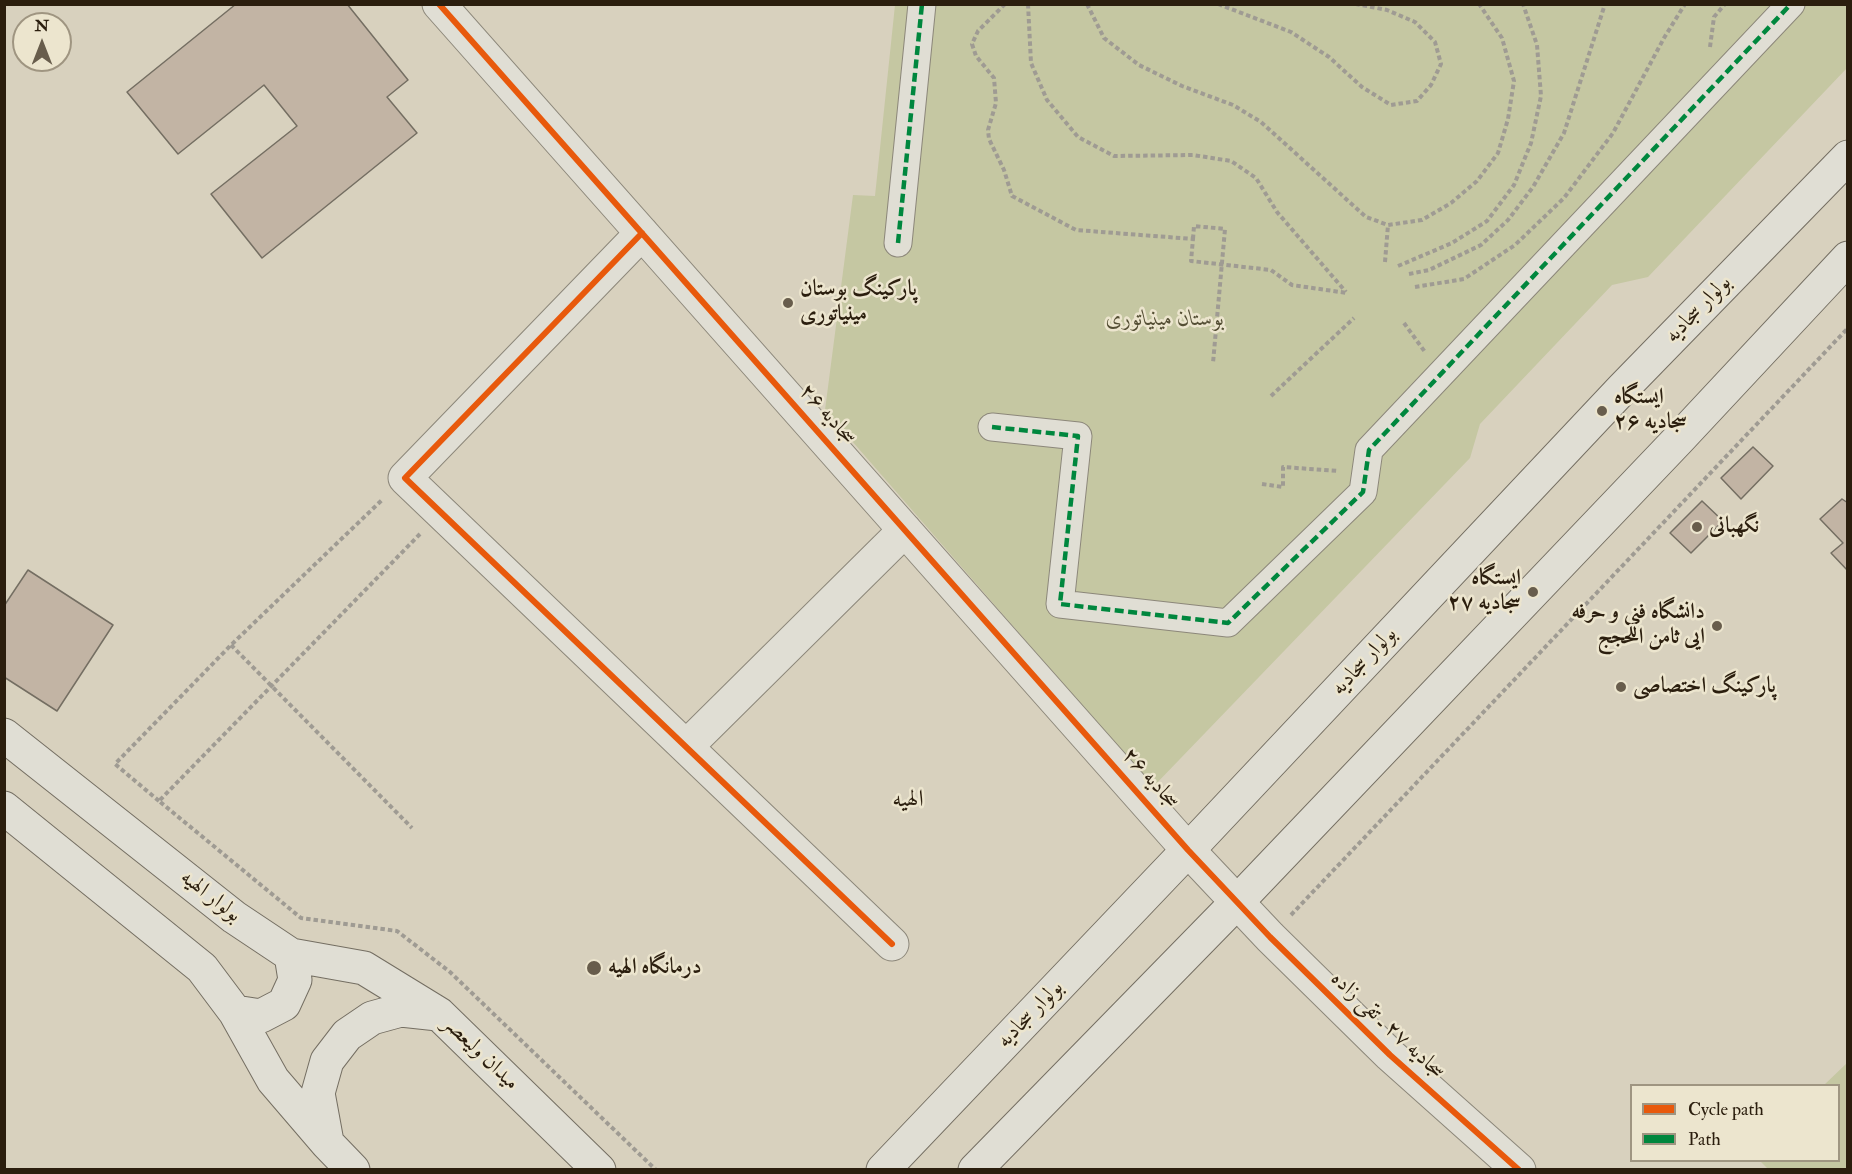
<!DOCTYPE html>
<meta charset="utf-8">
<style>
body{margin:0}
#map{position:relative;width:1852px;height:1174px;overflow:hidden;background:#d8d1be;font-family:"IM FELL Double Pica",serif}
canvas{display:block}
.frame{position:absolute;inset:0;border:6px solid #2b1e0e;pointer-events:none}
.legend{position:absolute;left:1630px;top:1084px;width:210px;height:78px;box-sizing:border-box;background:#ece5ce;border:2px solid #9f9581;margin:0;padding:8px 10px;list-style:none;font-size:18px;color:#2b1e0e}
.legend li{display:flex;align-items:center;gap:12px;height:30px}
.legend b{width:30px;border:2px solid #9f9581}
.north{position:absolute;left:12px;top:12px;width:60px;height:60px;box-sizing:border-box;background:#ece5ce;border:2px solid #9f9581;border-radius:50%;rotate:0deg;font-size:16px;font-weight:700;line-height:24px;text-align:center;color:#2b1e0e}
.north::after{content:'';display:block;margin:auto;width:21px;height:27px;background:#685d4c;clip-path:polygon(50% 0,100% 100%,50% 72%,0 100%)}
</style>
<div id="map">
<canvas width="1852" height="1174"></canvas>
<div class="frame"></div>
<ul class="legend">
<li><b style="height:8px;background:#e8590c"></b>Cycle path</li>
<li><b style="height:8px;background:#00873e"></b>Path</li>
</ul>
<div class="north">N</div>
</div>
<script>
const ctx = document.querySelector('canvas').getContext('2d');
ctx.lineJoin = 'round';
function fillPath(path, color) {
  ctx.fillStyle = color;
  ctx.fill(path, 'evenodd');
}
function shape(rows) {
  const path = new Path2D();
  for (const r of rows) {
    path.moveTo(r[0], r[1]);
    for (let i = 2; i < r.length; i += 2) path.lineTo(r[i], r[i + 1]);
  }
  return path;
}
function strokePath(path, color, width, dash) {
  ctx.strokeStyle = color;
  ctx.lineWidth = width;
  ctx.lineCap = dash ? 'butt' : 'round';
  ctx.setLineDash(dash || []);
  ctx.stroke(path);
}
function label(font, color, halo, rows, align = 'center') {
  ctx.font = font + ' "IM FELL Double Pica",Amiri,serif';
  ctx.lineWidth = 5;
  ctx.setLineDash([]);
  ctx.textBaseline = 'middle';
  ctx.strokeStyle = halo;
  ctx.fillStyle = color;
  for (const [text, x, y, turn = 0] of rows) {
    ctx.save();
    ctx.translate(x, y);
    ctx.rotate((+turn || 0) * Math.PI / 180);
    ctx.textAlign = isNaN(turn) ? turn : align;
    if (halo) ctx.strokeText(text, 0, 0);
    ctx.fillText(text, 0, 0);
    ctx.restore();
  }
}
fillPath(shape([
 [895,5,1847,5,1847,68,1648,277,1612,285,1480,424,1470,458,1153,787,825,410,853,195,875,196],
 [1847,1063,1847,1169,1768,1169,1760,1161,1838,1160,1838,1086,1824,1085]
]), '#c5c7a2');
const building = shape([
 [236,4,347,4,408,80,387,97,417,133,262,258,211,194,297,126,264,85,178,154,127,92,236,4],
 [1753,447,1773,466,1741,499,1721,478,1753,447],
 [1842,499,1848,503,1848,571,1831,553,1843,543,1820,519,1842,499],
 [1702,501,1723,521,1691,553,1670,533,1702,501],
 [28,570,113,625,57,711,4,677,4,606,28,570]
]);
fillPath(building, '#c2b4a4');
strokePath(building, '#746e62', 1.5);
const pedestrian = shape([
 [898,243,922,4],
 [992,427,1078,436,1060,604,1228,623,1363,492,1369,450,1791,4]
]);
const minor = shape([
 [439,4,1188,850,1270,937,1390,1055,1519,1170],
 [642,233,405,478,892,944],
 [686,747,905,530]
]);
const secondary = shape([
 [4,735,234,917,291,955,364,968,439,1014,599,1170],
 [4,808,202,968,235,1012,273,1080,327,1143,353,1170],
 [235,1012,261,1016,284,1004,295,980,291,955],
 [327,1142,318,1093,327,1061,347,1035,372,1018,401,1010,438,1014],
 [883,1170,1188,850,1622,389,1848,157],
 [975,1170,1238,901,1678,440,1848,258]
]);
strokePath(pedestrian, '#8c877a', 29);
strokePath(minor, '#8c877a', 35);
strokePath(secondary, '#746e62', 35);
strokePath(shape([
 [1005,4,978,31,972,44,976,56,994,78,996,103,988,130,989,139,1004,170,1012,196,1076,230,1193,239,1191,261,1271,270,1292,285,1347,293],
 [1028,4,1031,63,1047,100,1078,137,1114,156,1193,155,1231,161,1256,178,1277,212,1346,292],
 [1087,4,1104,38,1139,65,1182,86,1233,105,1261,122,1366,217,1388,225,1422,220,1451,203,1477,181,1498,153,1508,119,1514,81,1502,38,1479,4],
 [1218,4,1291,32,1329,57,1362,87,1391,105,1417,101,1431,85,1441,64,1435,42,1415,22,1387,10,1356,4],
 [1710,47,1714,17,1725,4],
 [1193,239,1194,226,1225,229,1213,363],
 [1385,262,1388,225],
 [1398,266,1452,243,1487,221,1514,185,1531,143,1541,96,1537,45,1523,4],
 [1409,274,1429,270,1481,245,1508,220,1533,187,1564,133,1605,4],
 [1415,287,1464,279,1515,245,1564,198,1613,133,1664,38,1685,4],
 [1404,323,1425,352],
 [1271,396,1354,318],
 [1262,484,1283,487,1283,467,1338,471],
 [420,534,159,801,301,918,397,931,450,972,656,1170],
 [231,645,412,828],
 [159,801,115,764,231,645,383,499],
 [1291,915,1848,328]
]), '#9f9b93', 4, [4.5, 3]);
strokePath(pedestrian, '#e0ded4', 27);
strokePath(minor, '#e0ded4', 33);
strokePath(secondary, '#e0ded4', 33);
strokePath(shape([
 [898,243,922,4],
 [992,427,1078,436,1060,604,1228,623,1363,492,1369,450,1791,4]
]), '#00873e', 4.5, [9, 4.5]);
strokePath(shape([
 [439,4,1188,850,1270,937,1390,1055,1519,1170],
 [642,233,405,478,892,944]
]), '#e8590c', 6);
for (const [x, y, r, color] of [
 [788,303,6,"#685d4c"],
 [1602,411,6,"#685d4c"],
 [1697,527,6,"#685d4c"],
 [1533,592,6,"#685d4c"],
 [1717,626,6,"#685d4c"],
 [1621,687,6,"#685d4c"],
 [594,968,8,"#685d4c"]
]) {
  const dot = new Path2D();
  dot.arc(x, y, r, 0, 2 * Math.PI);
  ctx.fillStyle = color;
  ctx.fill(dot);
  strokePath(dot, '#ece5ce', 2);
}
label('bold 22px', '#2b1e0e', '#ece5ce', [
 ["پارکینگ بوستان",800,290],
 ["مینیاتوری",800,315],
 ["ایستگاه",1614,398],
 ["سجادیه ۲۶",1614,423],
 ["نگهبانی",1709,527],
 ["ایستگاه",1521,579,"right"],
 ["سجادیه ۲۷",1521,604,"right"],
 ["دانشگاه فنی و حرفه",1705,613,"right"],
 ["ایی ثامن اللحجج",1705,638,"right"],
 ["پارکینگ اختصاصی",1633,687],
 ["درمانگاه الهیه",608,968]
], 'left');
label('22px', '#2b1e0e', '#ece5ce', [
 ["بولوار سجادیه",1699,310,-46],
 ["سجادیه ۲۶",827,415,48],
 ["بولوار سجادیه",1365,662,-47],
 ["سجادیه ۲۶",1150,779,48],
 ["بولوار الهیه",210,897,38],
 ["بولوار سجادیه",1031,1015,-46],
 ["سجادیه ۲۷ ـ تقی زاده",1387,1026,43],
 ["میدان ولیعصر",480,1054,44]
]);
label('italic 22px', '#544e34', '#ece5ce', [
 ["بوستان مینیاتوری",1165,320]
]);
label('24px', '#2b1e0e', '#ece5ce', [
 ["الهیه",908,801]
]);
</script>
